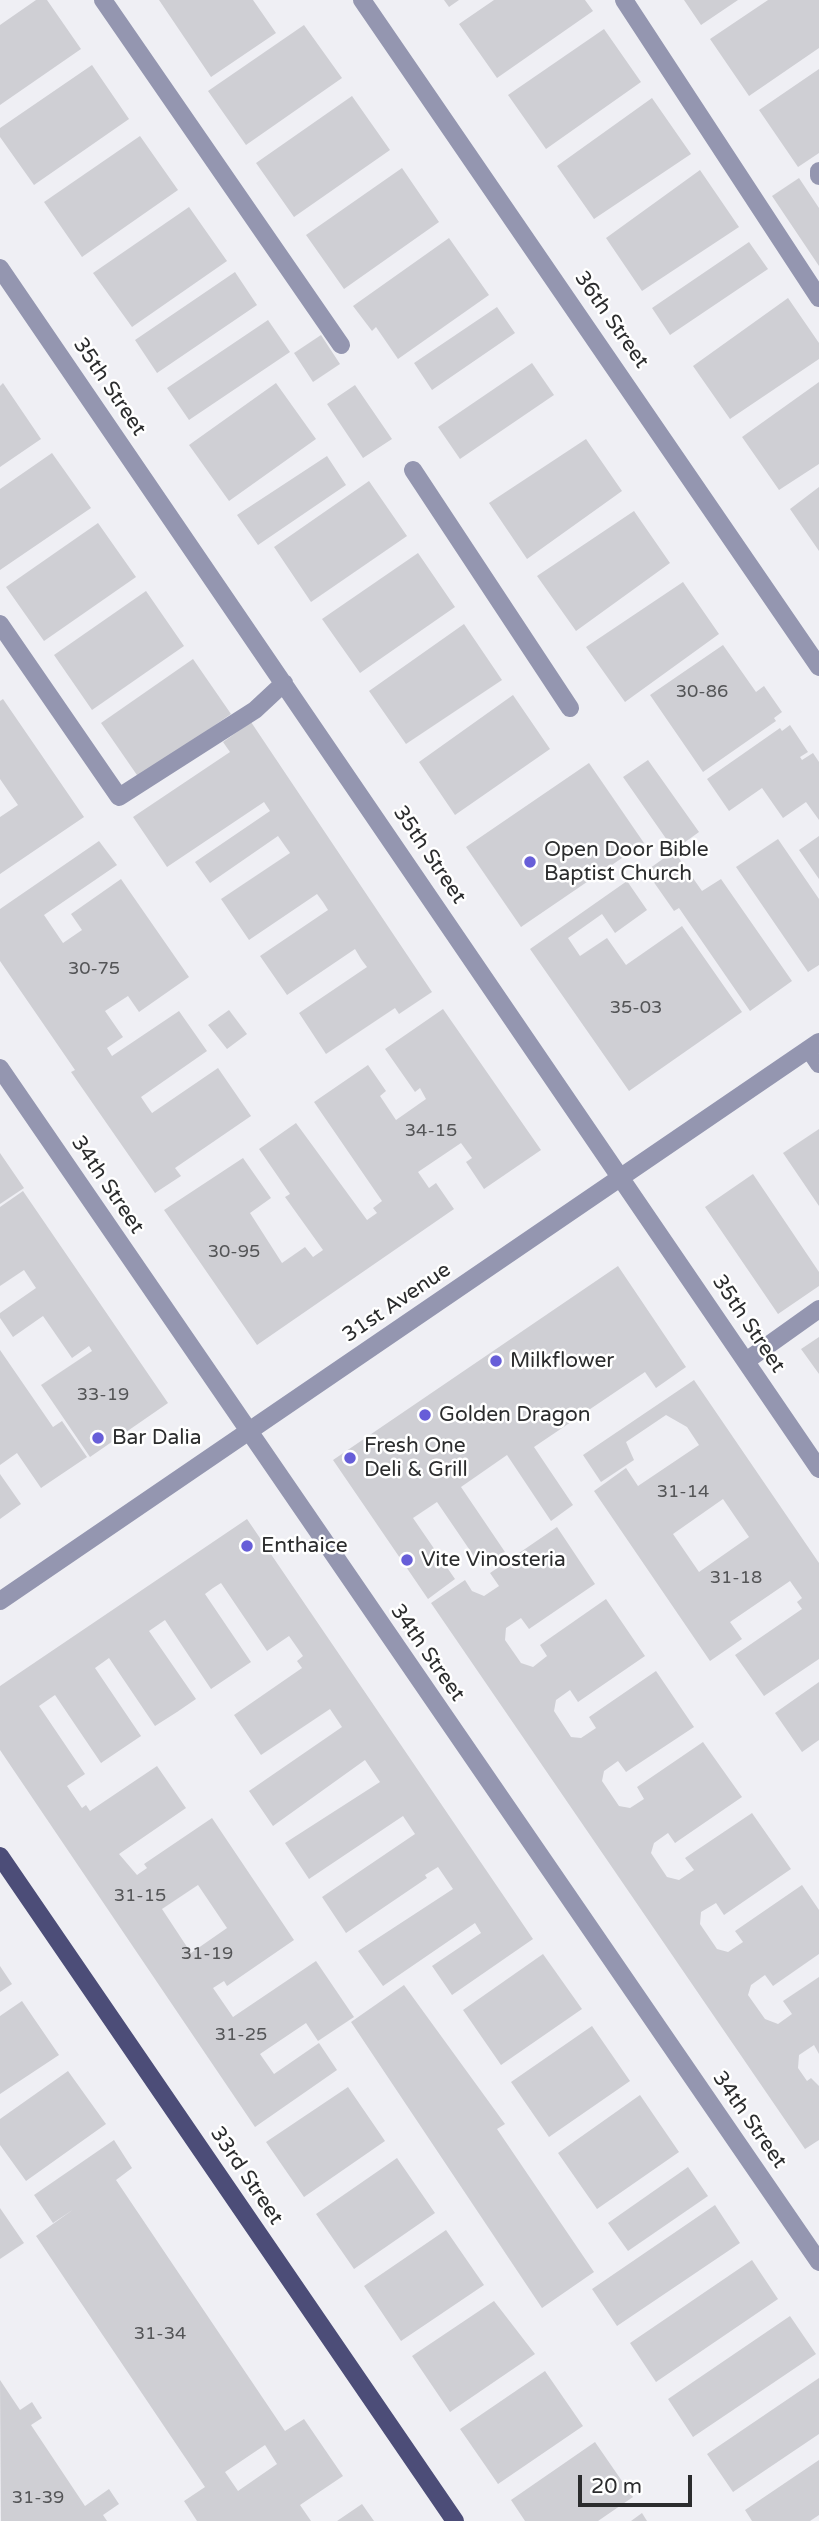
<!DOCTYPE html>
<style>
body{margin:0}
#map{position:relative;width:819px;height:2521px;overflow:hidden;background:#efeff4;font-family:"Varela Round",sans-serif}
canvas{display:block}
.scale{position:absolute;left:578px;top:2475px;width:114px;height:32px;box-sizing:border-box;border:4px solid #2b2c2d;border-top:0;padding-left:9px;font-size:21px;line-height:24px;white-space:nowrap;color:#2b2c2d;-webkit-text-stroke:5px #fff;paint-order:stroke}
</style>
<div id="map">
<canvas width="819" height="2521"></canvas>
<div class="scale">20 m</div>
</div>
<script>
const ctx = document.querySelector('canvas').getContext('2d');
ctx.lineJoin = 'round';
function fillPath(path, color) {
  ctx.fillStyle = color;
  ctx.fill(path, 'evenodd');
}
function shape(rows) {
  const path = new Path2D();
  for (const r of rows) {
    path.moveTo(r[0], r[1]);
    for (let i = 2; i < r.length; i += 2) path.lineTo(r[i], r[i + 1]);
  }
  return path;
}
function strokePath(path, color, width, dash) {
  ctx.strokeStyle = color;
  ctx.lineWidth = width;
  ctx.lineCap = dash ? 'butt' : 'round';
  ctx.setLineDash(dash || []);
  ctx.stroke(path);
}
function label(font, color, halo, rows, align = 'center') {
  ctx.font = font + ' "Varela Round",sans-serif';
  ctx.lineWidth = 5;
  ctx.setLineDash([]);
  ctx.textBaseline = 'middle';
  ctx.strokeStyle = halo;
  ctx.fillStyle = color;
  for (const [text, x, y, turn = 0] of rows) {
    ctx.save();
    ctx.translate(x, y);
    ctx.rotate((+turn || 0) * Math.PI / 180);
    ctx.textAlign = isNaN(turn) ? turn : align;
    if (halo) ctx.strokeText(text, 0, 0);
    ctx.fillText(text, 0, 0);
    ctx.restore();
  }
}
fillPath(shape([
 [36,0,47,0,81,49,0,105,0,25],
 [159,0,253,0,276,33,211,77],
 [444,0,459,0,449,7],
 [494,0,585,0,593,11,497,78,459,24],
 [684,0,738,0,701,25],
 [768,0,819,0,819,48,749,96,710,39],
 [304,25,342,78,246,145,208,91],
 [604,29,641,82,546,149,508,95],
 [92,65,129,119,34,185,0,137,0,128],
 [819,69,819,153,798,167,759,110],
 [352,96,390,150,294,217,256,163],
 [652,98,691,154,594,219,557,166],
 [140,136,178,190,82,257,44,202],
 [402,168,439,222,344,289,306,235],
 [700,170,739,227,642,291,606,238],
 [799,178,819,208,819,266,772,196],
 [189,207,227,261,132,327,93,273],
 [449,238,489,295,398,359,376,327,372,331,353,306],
 [749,242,768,269,670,335,652,308],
 [235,272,257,305,157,373,135,340],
 [788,298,819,343,819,359,730,419,693,366],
 [497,307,515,333,432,390,414,363],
 [268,320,290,352,189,420,167,388],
 [321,335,340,364,313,382,294,353],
 [532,363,554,395,460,459,438,427],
 [819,382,819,464,779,490,742,437],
 [3,383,41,439,0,467,0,386],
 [276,383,316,439,229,501,189,445],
 [355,385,392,439,363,458,327,404],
 [586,439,622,491,527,559,489,503],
 [52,453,91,508,0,570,0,489],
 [327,456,346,485,258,545,237,515],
 [369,481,407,536,311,602,274,547],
 [819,487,819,551,790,509],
 [634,511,670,563,576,631,537,576],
 [98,523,136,577,44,641,6,587],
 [418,553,455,607,360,673,322,619],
 [683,582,719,634,625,702,586,647],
 [146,591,184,646,92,710,54,655],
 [464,624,502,680,406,744,369,691],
 [723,645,756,692,764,686,782,712,774,718,776,721,703,772,650,695],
 [193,659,231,714,139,778,101,723],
 [513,695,550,749,455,815,419,762],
 [3,699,84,817,0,874,0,817,18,805,0,779,0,701],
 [251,722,432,992,399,1014,395,1008,326,1054,299,1013,367,967,361,959,355,949,287,995,260,956,328,910,323,902,317,894,249,940,221,899,290,853,285,846,278,836,210,883,195,862,270,811,264,802,167,867,133,817,230,752,223,742],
 [790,725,808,752,800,757,802,760,813,753,819,762,819,820,806,802,783,818,762,788,729,811,707,779,780,728,782,731],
 [648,760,699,832,674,850,623,777],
 [589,763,644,843,521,927,466,847],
 [819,836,819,879,799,850],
 [778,839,819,899,819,965,808,972,736,867],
 [99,841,117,865,44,915,63,943,82,930,71,914,121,879,189,977,139,1012,128,996,105,1011,123,1037,107,1048,112,1056,179,1011,207,1051,141,1097,147,1106,152,1113,218,1068,251,1116,175,1168,181,1176,155,1193,71,1072,75,1070,0,961,0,909],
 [674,851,702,891,721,879,792,981,750,1011,679,908,674,911,646,871],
 [627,881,647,910,615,933,602,914,568,938,580,956,607,938,626,965,682,926,742,1012,629,1091,530,949],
 [443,1009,541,1150,484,1189,466,1162,472,1158,461,1143,418,1172,429,1188,436,1183,454,1209,257,1345,164,1210,243,1158,271,1198,250,1213,282,1263,305,1247,313,1257,323,1250,285,1197,290,1194,259,1149,296,1123,367,1220,377,1213,373,1208,382,1201,314,1102,368,1065,386,1091,380,1096,396,1120,426,1099,420,1088,415,1092,385,1049],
 [229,1010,247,1034,227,1049,208,1025],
 [819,1129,819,1206,783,1153],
 [0,1153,24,1188,0,1204],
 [753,1174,819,1272,819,1286,778,1314,705,1207],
 [23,1191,168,1403,90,1457,41,1385,92,1351,89,1346,72,1358,43,1316,13,1337,0,1318,0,1313,36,1288,24,1270,0,1286,0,1207],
 [618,1266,686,1367,656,1388,645,1372,534,1447,573,1505,551,1521,507,1455,461,1487,505,1552,482,1568,437,1502,413,1518,455,1579,428,1599,333,1460],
 [819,1337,819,1374,801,1349],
 [0,1350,53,1427,62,1421,87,1457,41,1488,17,1453,0,1465],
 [694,1380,819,1563,819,1659,764,1696,735,1655,802,1609,797,1602,802,1598,790,1581,730,1622,742,1639,710,1661,594,1491,626,1468,638,1486,699,1445,687,1427,666,1415,626,1442,634,1460,601,1482,583,1455],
 [723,1499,749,1537,699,1572,673,1534],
 [0,1474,21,1504,0,1519],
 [247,1519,533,1939,452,1995,432,1966,481,1933,475,1923,383,1986,358,1951,453,1889,438,1867,425,1875,427,1878,346,1933,322,1897,415,1834,403,1816,309,1879,285,1843,380,1782,365,1760,273,1826,249,1791,342,1727,330,1709,261,1755,234,1715,302,1668,297,1661,303,1656,289,1636,267,1651,221,1583,213,1588,205,1594,251,1662,211,1689,165,1620,149,1631,196,1699,177,1712,155,1726,109,1658,95,1668,141,1736,101,1763,55,1695,39,1706,85,1774,67,1786,82,1808,86,1805,90,1811,157,1766,186,1808,119,1854,137,1875,147,1868,144,1864,212,1818,294,1940,227,1986,224,1981,213,1988,233,2017,316,1961,354,2017,318,2041,306,2023,260,2054,274,2074,319,2043,337,2070,255,2127,0,1750,0,1686],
 [198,1885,227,1928,191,1953,162,1909],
 [557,1527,595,1584,529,1629,521,1618,506,1628,505,1640,521,1663,533,1667,547,1656,540,1645,606,1599,645,1656,578,1702,570,1690,556,1700,554,1711,571,1737,581,1738,596,1728,589,1717,656,1671,694,1727,626,1772,618,1761,604,1771,602,1781,619,1806,630,1808,644,1799,637,1787,703,1742,742,1797,675,1843,668,1833,654,1843,651,1853,667,1877,679,1880,694,1870,685,1858,752,1813,791,1869,724,1915,716,1903,701,1912,700,1924,717,1949,728,1952,743,1942,735,1931,802,1885,819,1910,819,1954,773,1986,765,1975,751,1985,748,1995,765,2019,778,2024,792,2014,783,2001,819,1977,819,2054,814,2045,799,2055,798,2068,807,2081,811,2078,819,2086,819,2140,805,2149,431,1603,465,1580,472,1591,484,1596,499,1586,490,1573],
 [819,1682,819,1740,802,1752,775,1713],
 [543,1954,582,2009,501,2065,463,2010],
 [0,1966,12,1984,0,1992],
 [404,1985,505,2124,497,2129,594,2272,542,2308,351,2022],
 [22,2001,59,2055,0,2094,0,2016],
 [592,2026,630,2081,549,2137,511,2082],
 [68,2071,106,2124,26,2181,0,2145,0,2119],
 [348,2087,385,2141,304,2197,266,2142],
 [640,2095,679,2152,597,2209,558,2153],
 [114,2140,132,2168,116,2180,285,2431,304,2419,343,2476,300,2505,311,2521,197,2521,184,2501,205,2487,36,2236,74,2209,53,2223,34,2195],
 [265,2445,277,2464,238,2491,225,2472],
 [397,2158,435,2213,354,2269,316,2214],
 [688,2167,708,2196,628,2251,608,2223],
 [715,2205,740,2243,617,2326,592,2289],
 [0,2208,24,2243,0,2259],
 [446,2230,484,2285,401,2341,364,2286],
 [752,2260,778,2299,656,2382,630,2343],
 [494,2301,535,2354,450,2412,412,2356],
 [790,2316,816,2354,693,2437,668,2399],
 [545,2371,583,2426,498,2484,460,2429],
 [819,2378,819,2434,733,2492,707,2454],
 [0,2380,20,2410,32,2402,42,2418,31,2425,85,2506,109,2489,119,2504,103,2515,107,2521,1,2521],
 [595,2442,633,2497,598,2521,525,2521,511,2500],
 [819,2460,819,2515,810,2521,752,2521,745,2510],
 [362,2504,374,2521,337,2521],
 [642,2513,647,2521,631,2521]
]), '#cfcfd4');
strokePath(shape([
 [103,0,341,345],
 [362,0,819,667],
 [624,0,819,298],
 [819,171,819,176],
 [0,268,819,1469],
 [413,470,570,708],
 [0,624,119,797,255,710,284,683],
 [809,1049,819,1064],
 [0,1068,819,2262],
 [746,1361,819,1309],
 [0,1601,819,1042]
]), '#9496b0', 18);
strokePath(shape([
 [0,1856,455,2521]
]), '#4c4d78', 18);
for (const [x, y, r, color] of [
 [530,862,7,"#675ed8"],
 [496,1361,7,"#675ed8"],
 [425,1415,7,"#675ed8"],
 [98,1438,7,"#675ed8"],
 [350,1458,7,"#675ed8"],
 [247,1546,7,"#675ed8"],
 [407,1560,7,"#675ed8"]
]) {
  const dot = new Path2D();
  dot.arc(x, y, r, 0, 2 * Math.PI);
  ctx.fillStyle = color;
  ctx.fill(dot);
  strokePath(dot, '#fff', 2.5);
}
label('18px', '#545557', null, [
 ["30-86",702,692],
 ["30-75",94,969],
 ["35-03",636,1008],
 ["34-15",431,1131],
 ["30-95",234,1252],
 ["33-19",103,1395],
 ["31-14",683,1492],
 ["31-18",736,1578],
 ["31-15",140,1896],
 ["31-19",207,1954],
 ["31-25",241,2035],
 ["31-34",160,2334],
 ["31-39",38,2498]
]);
label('21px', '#2b2c2d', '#fff', [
 ["36th Street",611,320,55],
 ["35th Street",109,387,56],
 ["35th Street",429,855,56],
 ["34th Street",107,1185,56],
 ["31st Avenue",397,1303,-34],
 ["35th Street",748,1324,56],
 ["34th Street",427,1653,55],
 ["34th Street",749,2120,55],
 ["33rd Street",246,2176,56]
]);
label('21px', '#2b2c2d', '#fff', [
 ["Open Door Bible",544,850],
 ["Baptist Church",544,874],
 ["Milkflower",510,1361],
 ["Golden Dragon",439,1415],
 ["Bar Dalia",112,1438],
 ["Fresh One",364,1446],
 ["Deli & Grill",364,1470],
 ["Enthaice",261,1546],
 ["Vite Vinosteria",421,1560]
], 'left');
</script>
